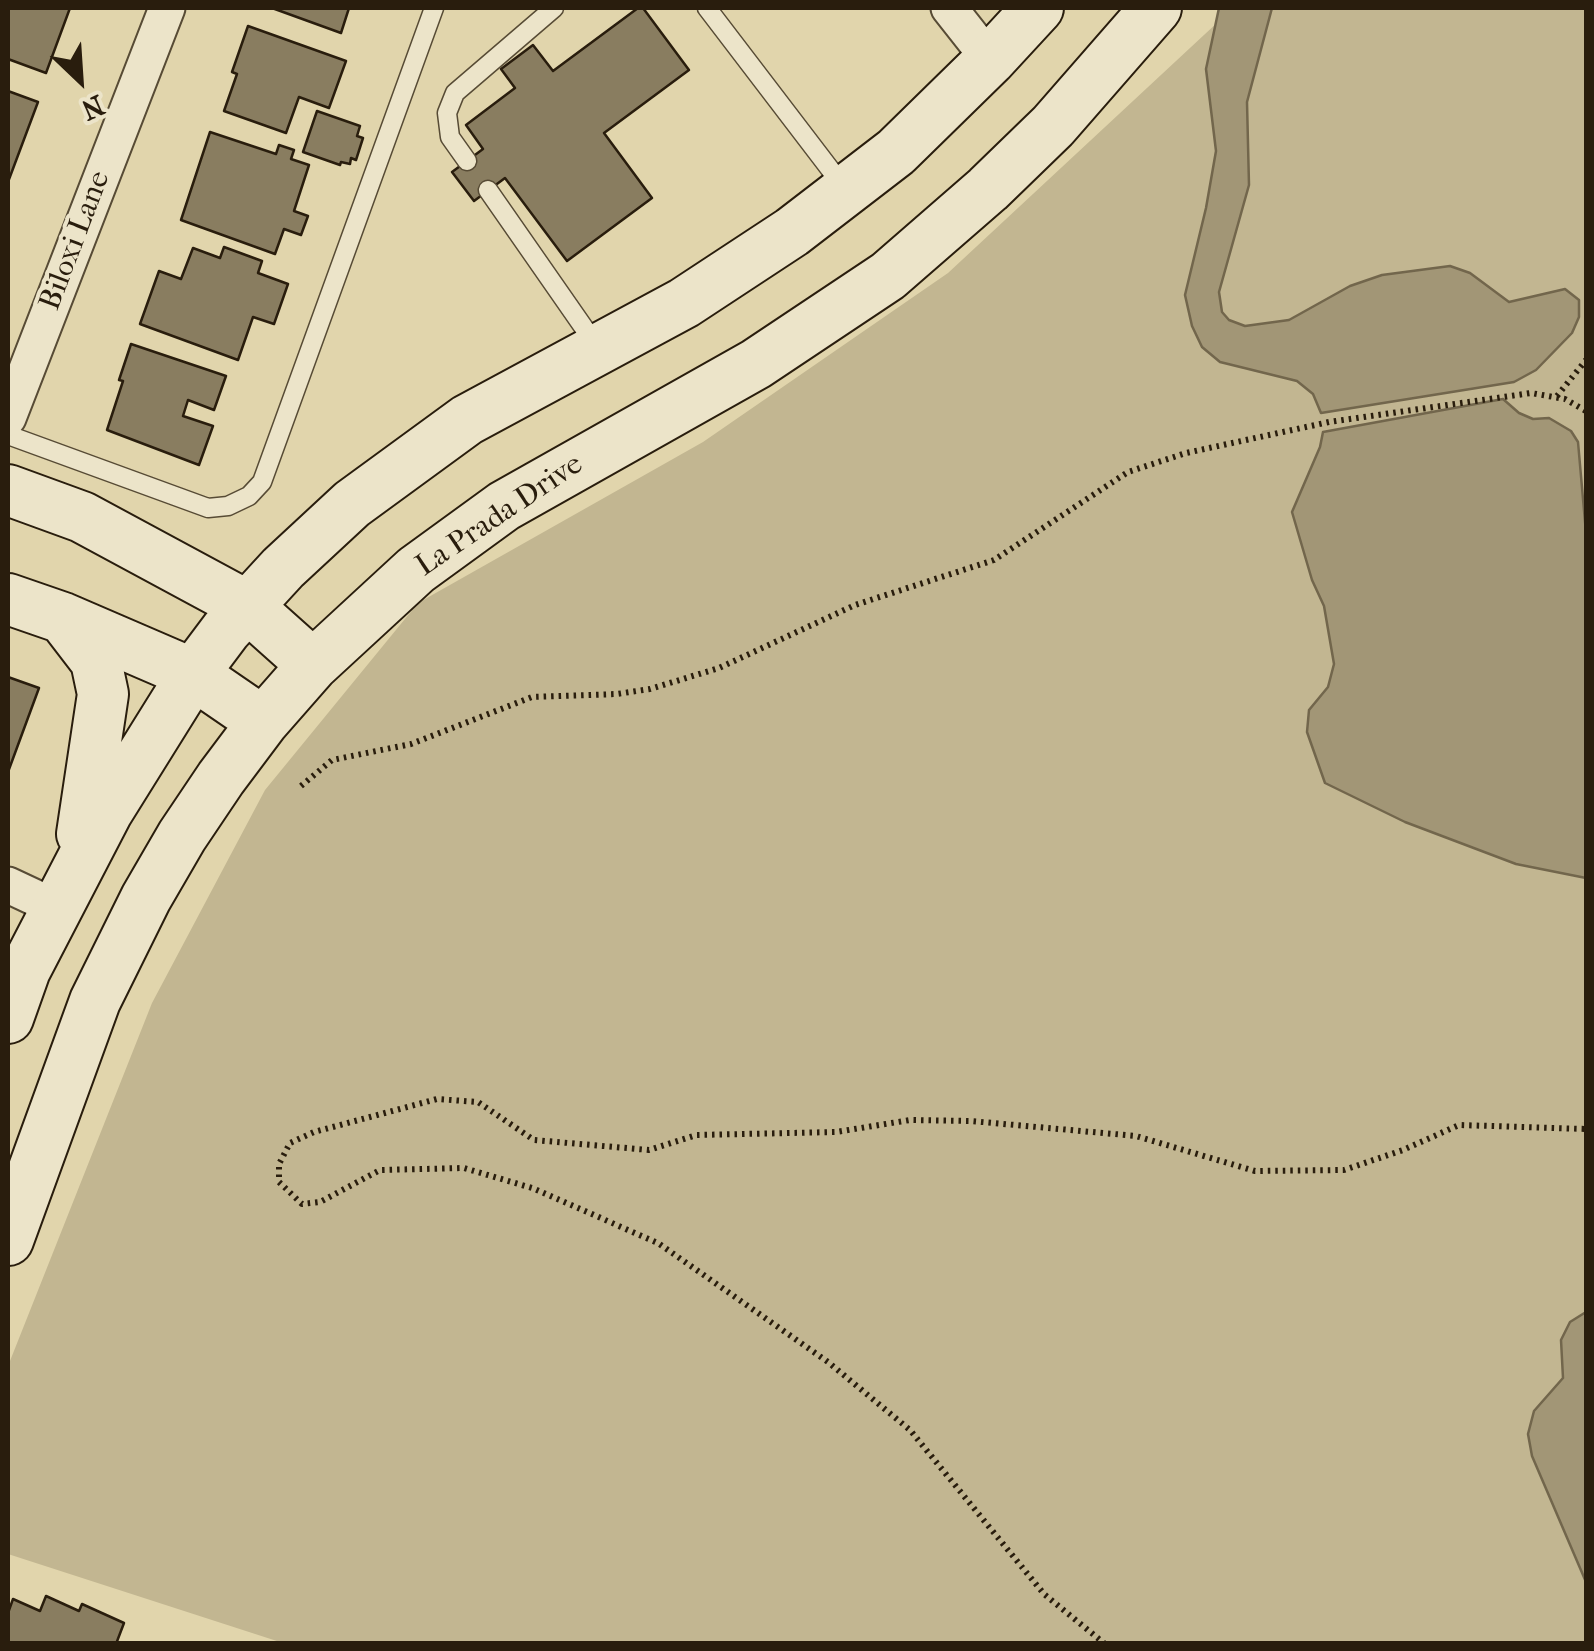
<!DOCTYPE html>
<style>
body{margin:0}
#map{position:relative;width:1594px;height:1651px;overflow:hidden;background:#e1d5ac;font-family:"IM FELL French Canon",serif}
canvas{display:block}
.frame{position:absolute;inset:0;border:10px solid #291d0d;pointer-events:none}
.north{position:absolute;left:30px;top:30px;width:100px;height:100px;-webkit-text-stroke:8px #ece4c9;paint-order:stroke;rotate:155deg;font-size:28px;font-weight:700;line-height:40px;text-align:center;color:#291d0d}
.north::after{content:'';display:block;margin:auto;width:35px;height:45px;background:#291d0d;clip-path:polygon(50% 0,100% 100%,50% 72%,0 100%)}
</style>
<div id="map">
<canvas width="1594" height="1651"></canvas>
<div class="frame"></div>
<div class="north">N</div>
</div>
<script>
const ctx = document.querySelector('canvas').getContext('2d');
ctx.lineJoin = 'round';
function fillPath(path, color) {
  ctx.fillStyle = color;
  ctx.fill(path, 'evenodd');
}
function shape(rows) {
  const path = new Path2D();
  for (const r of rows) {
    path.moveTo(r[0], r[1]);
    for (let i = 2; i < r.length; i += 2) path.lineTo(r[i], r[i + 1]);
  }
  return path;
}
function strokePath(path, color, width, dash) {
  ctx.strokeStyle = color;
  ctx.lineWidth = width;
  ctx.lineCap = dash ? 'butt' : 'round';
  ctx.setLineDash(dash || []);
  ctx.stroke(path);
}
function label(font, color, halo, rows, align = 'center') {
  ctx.font = font + ' "IM FELL French Canon",serif';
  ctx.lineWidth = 8;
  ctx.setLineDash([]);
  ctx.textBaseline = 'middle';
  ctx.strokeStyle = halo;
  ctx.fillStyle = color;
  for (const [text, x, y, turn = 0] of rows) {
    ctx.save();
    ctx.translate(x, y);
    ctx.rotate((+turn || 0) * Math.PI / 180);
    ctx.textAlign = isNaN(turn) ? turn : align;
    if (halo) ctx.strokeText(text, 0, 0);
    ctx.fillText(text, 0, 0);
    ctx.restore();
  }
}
fillPath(shape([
 [1233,8,1586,8,1586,1643,283,1643,8,1554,8,1366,152,1003,265,790,418,603,703,442,948,273]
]), '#c2b691');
const water = shape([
 [1219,8,1272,8,1247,102,1249,185,1219,292,1222,312,1229,320,1245,326,1289,320,1350,286,1382,275,1450,266,1470,273,1509,302,1565,289,1579,300,1579,317,1572,333,1536,370,1514,382,1321,413,1313,394,1297,381,1220,362,1202,347,1192,326,1185,295,1206,208,1216,151,1206,69,1219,8],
 [1503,399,1519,413,1533,419,1549,418,1571,431,1578,442,1586,533,1586,878,1516,864,1405,822,1325,783,1307,732,1309,710,1328,687,1334,664,1324,606,1312,580,1292,512,1320,447,1323,432,1503,399],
 [1586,1312,1586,1582,1532,1456,1528,1434,1534,1411,1563,1378,1561,1340,1570,1322,1586,1312]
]);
fillPath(water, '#a29676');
strokePath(water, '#72664c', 2.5);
const building = shape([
 [8,8,70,8,46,73,8,59,8,8],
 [272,8,349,8,341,33,272,8],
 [638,8,643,8,689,70,604,133,652,198,567,261,505,178,474,201,452,172,483,149,466,125,515,88,501,69,533,45,553,71,638,8],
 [248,26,346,61,329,108,299,97,286,133,224,111,237,74,232,72,248,26],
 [8,91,38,102,8,182,8,91],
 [317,111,360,126,357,136,363,138,356,160,351,158,350,164,341,162,340,165,303,152,317,111],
 [210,132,276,154,279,145,294,150,291,159,309,165,294,211,308,216,301,235,284,229,275,254,181,220,210,132],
 [224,247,262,261,258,273,288,284,274,324,253,317,238,360,140,324,159,271,181,279,193,248,220,258,224,247],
 [131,344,226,376,214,410,188,400,183,416,213,426,199,465,107,430,123,381,119,380,131,344],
 [8,677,39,688,8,772,8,677],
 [46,1596,79,1611,82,1604,124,1623,116,1644,8,1644,8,1613,13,1599,40,1611,46,1596]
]);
fillPath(building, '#897d60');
strokePath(building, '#291d0d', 2.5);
const service = shape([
 [707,8,846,190],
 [467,161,450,137,447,113,455,93,554,8],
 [488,190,598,348],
 [8,435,208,508,228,506,249,496,262,482,434,8]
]);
const minor = shape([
 [949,8,990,60],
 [8,418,167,8],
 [8,885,55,907]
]);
const secondary = shape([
 [8,490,82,517,247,606,313,665],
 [8,599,63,618,193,674,263,722],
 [63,618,96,661,103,694,82,834],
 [8,1018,25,970,107,812,193,674,226,630,283,568,352,504,467,420,684,303,792,232,896,152,990,60,1038,8],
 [8,1240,95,1001,146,898,182,836,221,778,263,722,313,665,416,570,504,506,756,364,888,276,988,189,1053,126,1156,8]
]);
strokePath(service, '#574b35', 21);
strokePath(minor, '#574b35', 39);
strokePath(secondary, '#291d0d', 54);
strokePath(shape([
 [1557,396,1586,360],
 [301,786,332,760,411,744,532,697,617,694,650,689,719,668,855,605,994,560,1128,472,1186,453,1329,422,1531,393,1565,399,1586,411],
 [1105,1644,1044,1594,910,1430,828,1362,658,1243,532,1188,464,1168,380,1170,320,1202,302,1204,279,1182,279,1164,290,1143,314,1132,437,1099,478,1102,534,1140,649,1150,697,1135,836,1132,910,1120,971,1121,1136,1136,1255,1171,1344,1170,1403,1150,1459,1125,1586,1129]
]), '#291d0d', 6, [2.5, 5]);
strokePath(service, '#ece4c9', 18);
strokePath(minor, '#ece4c9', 35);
strokePath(secondary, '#ece4c9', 50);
label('30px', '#291d0d', '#ece4c9', [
 ["Biloxi Lane",76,241,-69],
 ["La Prada Drive",500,516,-34]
]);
</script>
